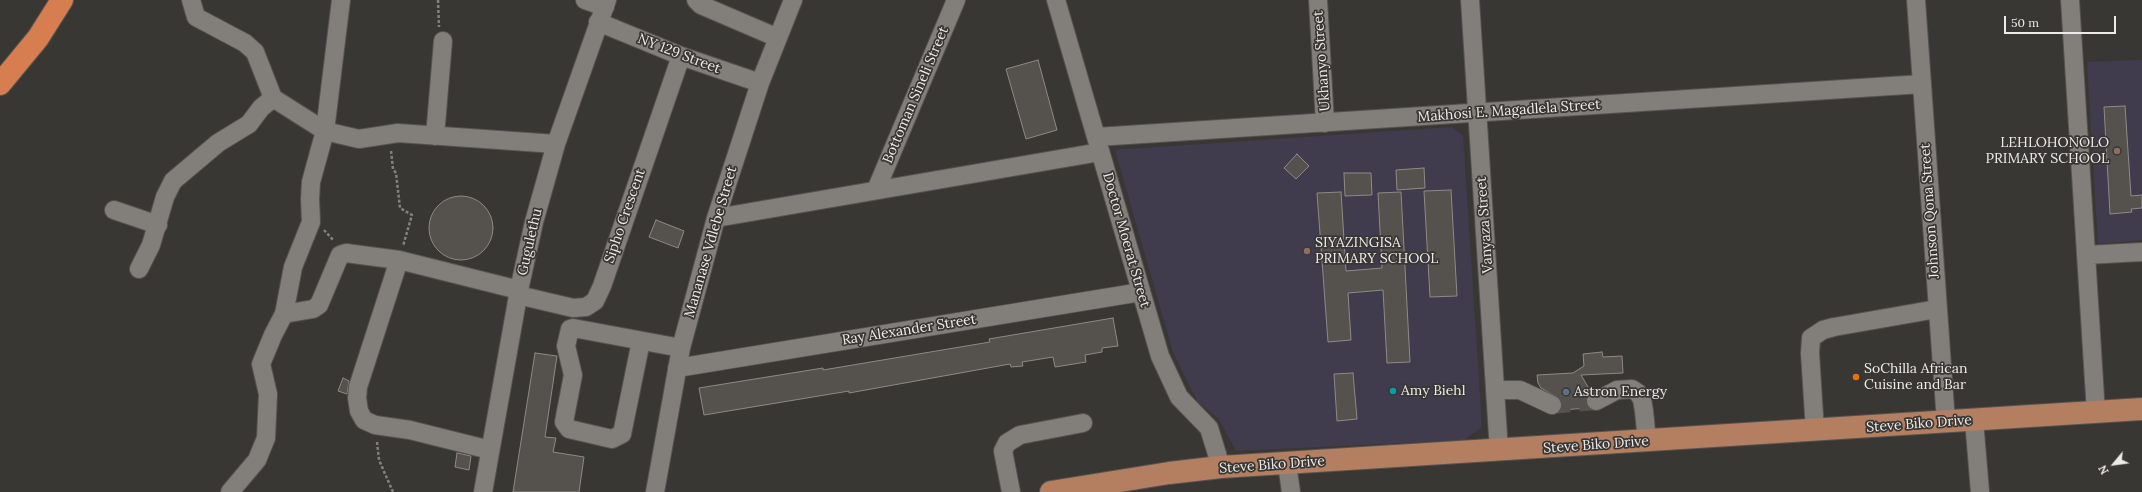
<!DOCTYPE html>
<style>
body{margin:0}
#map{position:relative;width:2142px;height:492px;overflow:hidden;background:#393734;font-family:Lora,serif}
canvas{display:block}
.north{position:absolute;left:2094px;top:444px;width:40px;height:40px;-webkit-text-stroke:3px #393734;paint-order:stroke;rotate:241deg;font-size:11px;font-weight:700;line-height:16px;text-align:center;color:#edebe9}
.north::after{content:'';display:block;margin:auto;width:14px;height:18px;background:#edebe9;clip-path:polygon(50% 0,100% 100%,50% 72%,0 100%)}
.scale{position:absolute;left:2004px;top:16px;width:112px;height:18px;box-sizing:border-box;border:2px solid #edebe9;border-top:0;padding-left:5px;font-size:12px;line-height:14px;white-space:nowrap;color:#edebe9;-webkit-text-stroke:3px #393734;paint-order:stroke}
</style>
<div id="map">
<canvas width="2142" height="492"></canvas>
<div class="north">N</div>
<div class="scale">50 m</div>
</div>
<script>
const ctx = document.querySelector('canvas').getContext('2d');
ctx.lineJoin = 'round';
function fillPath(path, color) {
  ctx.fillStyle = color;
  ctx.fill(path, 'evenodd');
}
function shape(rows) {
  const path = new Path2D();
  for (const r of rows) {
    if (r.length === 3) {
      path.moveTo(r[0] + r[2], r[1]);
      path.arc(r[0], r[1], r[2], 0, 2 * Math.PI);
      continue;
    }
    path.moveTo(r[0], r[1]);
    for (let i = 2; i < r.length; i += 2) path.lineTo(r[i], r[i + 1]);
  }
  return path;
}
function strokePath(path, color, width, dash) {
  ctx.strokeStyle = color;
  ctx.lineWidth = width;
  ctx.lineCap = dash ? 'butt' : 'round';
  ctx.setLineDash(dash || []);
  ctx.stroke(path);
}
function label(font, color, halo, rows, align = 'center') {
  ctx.font = font + ' Lora,serif';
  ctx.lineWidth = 3.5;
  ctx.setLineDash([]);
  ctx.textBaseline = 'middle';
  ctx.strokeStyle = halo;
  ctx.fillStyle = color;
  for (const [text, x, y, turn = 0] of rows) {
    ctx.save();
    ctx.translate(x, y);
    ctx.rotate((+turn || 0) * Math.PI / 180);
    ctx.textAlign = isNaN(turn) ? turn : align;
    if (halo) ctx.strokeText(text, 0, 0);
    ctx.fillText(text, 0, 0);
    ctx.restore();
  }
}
fillPath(shape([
 [2142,60,2142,240,2098,244,2087,62],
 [1452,127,1463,136,1482,427,1464,440,1236,451,1219,419,1198,402,1173,352,1115,150]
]), '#403c4e');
const building = shape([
 [1038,60,1057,130,1026,139,1006,69,1038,60],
 [2125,106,2131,196,2142,195,2142,208,2131,209,2132,212,2110,214,2104,107,2125,106],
 [1297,154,1309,166,1296,179,1284,168,1297,154],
 [1424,168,1425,188,1397,190,1396,170,1424,168],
 [1344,173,1371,173,1372,195,1345,196,1344,173],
 [1451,190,1457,296,1430,297,1424,191,1451,190],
 [1341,192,1346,271,1382,268,1378,193,1401,192,1410,362,1387,363,1383,290,1348,293,1351,340,1328,342,1317,193,1341,192],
 [461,228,32],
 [656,220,684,231,678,248,649,237,656,220],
 [1113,318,1118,346,1102,348,1102,352,1085,355,1086,362,1055,367,1053,357,1022,362,1023,366,1011,367,1010,364,849,393,849,391,704,415,699,388,823,368,823,370,990,342,989,339,1113,318],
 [1602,352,1603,357,1622,356,1623,373,1581,375,1591,392,1586,400,1588,408,1561,410,1562,404,1560,399,1541,388,1538,383,1537,375,1573,373,1584,366,1583,354,1602,352],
 [535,353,557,356,545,437,556,438,553,452,584,457,579,492,513,492,535,353],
 [1353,373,1357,419,1337,421,1334,374,1353,373],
 [343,378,349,381,347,394,338,391,343,378],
 [457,453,471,456,469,470,455,467,457,453]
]);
fillPath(building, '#55524e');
strokePath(building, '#8d8a86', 1);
strokePath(shape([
 [1552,405,1596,401]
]), '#54524f', 18, [18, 9]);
const minor = shape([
 [191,0,196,17,245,43,255,52,273,98,325,131,359,139,398,133,556,144],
 [585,0,605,7],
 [696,0,701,5,778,38],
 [1056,0,1160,356,1179,397,1209,428,1221,467],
 [1318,0,1325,123],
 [1470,0,1499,451],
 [1916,0,1946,422],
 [2070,0,2096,413],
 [598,22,681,56,760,83],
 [435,136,443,41],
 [1096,137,1922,84],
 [876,190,956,0],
 [114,210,158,225],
 [716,218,1100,152],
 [2086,255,2142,252],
 [139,269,151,245,165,197,173,181,218,143,249,124,261,108,273,98],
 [518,295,573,308,586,307,595,301,602,286,681,56],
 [284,314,293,267,311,222,310,199,311,182,325,131,341,0],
 [641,341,622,434,612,439,569,429,564,422,573,375,566,346,570,329,573,328,681,348],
 [677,368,1141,292],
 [1496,390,1520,390,1552,405],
 [1596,401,1617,390,1632,389,1638,393,1642,399,1644,411,1647,441],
 [1974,420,1980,492],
 [1815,431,1810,353,1811,338,1823,330,1834,327,1937,309],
 [490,450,410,430,375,425,364,420,359,411,357,398,358,387,399,260,519,290],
 [1287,464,1291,492],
 [230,492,257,460,266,438,268,394,261,364,273,335,284,314,313,309,319,305,340,255,346,253,399,260],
 [483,492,519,290,534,222,556,144,607,0],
 [655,492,681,348,716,218,760,83,793,0],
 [1011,492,1003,451,1007,443,1020,435,1083,423]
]);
const major = shape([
 [1051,492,1169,473,1221,467,2142,409]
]);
const highway = shape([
 [0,84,38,38,62,0]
]);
strokePath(minor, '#565351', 20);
strokePath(major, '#565351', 24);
strokePath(highway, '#565351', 24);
strokePath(shape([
 [438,0,439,27],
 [391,151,393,169,396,173,400,208,412,215,403,246],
 [324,230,334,241],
 [377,442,379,460,393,492]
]), '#83817f', 2.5, [3, 2]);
strokePath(minor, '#827f7b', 18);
strokePath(major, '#b47e61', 22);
strokePath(highway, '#d67e50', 22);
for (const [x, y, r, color] of [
 [2117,151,4,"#8d6e63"],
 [1307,251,4,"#8d6e63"],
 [1856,377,4,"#e8710a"],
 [1393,391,4,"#0f9aa8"],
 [1566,392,4,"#5c6f8a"]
]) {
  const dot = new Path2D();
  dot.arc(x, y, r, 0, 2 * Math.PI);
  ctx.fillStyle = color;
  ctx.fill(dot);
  strokePath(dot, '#393734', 1.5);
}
label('14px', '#edebe9', '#393734', [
 ["NY 129 Street",679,54,21],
 ["Ukhanyo Street",1322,61,-94],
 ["Bottoman Sineli Street",916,95,-67],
 ["Makhosi E. Magadlela Street",1509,111,-4],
 ["Johnson Qona Street",1930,211,-94],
 ["Sipho Crescent",625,216,-71],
 ["Vanyaza Street",1485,225,-94],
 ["Doctor Moerat Street",1126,240,74],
 ["Gugulethu",530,242,-77],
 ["Mananase Vdlebe Street",711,242,-74],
 ["Ray Alexander Street",909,330,-9],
 ["Steve Biko Drive",1919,424,-4],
 ["Steve Biko Drive",1596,445,-4],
 ["Steve Biko Drive",1272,465,-4]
]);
label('14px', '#edebe9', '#393734', [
 ["LEHLOHONOLO",2109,143,"right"],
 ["PRIMARY SCHOOL",2109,159,"right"],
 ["SIYAZINGISA",1315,243],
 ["PRIMARY SCHOOL",1315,259],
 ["SoChilla African",1864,369],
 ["Cuisine and Bar",1864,385],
 ["Amy Biehl",1401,391],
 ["Astron Energy",1574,392]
], 'left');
</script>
